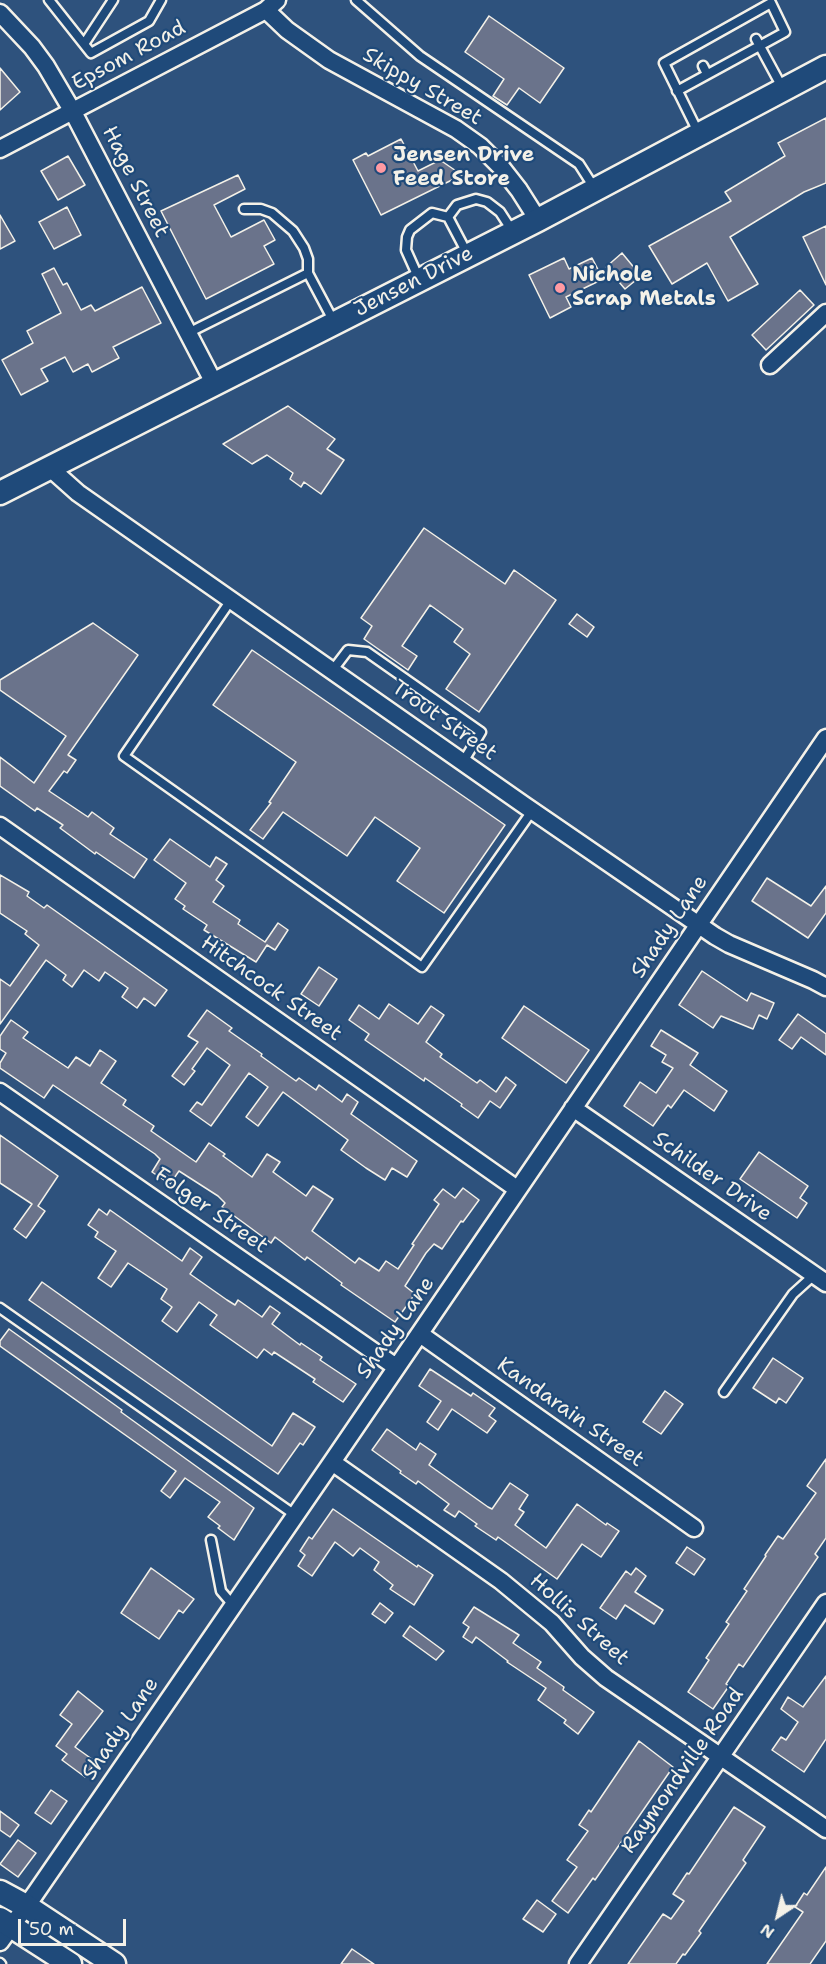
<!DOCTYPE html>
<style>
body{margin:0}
#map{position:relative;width:826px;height:1964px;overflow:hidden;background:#2e527d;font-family:"Shantell Sans",sans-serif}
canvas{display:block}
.north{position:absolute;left:748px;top:1886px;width:60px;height:60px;-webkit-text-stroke:4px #1f4a7a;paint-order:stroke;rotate:215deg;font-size:16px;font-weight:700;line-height:24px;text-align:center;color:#f4f1e8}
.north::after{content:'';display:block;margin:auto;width:21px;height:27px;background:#f4f1e8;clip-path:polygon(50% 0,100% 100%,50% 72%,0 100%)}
.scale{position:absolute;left:18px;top:1919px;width:108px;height:27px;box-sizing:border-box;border:3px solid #f4f1e8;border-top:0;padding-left:8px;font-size:18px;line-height:21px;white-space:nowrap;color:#f4f1e8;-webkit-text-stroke:4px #1f4a7a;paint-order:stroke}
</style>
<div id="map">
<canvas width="826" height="1964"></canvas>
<div class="north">N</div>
<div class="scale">50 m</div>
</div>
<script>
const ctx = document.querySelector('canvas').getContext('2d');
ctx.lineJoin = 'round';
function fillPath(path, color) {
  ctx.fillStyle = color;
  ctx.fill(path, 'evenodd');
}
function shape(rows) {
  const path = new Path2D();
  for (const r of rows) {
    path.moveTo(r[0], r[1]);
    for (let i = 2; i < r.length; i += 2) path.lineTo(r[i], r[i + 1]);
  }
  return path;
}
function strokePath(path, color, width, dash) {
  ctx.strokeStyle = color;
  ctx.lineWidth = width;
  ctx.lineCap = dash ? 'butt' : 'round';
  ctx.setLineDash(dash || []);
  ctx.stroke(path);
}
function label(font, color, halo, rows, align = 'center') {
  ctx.font = font + ' "Shantell Sans",sans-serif';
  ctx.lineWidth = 4.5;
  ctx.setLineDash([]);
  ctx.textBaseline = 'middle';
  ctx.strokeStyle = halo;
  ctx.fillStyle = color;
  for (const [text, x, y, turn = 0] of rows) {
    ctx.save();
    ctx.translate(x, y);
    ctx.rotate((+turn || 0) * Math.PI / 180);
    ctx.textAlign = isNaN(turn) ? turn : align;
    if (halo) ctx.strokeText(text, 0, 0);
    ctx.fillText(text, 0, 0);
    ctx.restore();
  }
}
const building = shape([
 [489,16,564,68,540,103,519,88,507,105,493,96,504,79,465,52,489,16],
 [0,68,20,92,0,110,0,68],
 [826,118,826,183,804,192,730,237,758,284,728,301,707,263,672,284,649,246,731,201,725,192,785,156,778,143,826,118],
 [401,139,418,171,440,160,462,175,381,215,353,160,366,153,368,156,401,139],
 [68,156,85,185,58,200,41,171,68,156],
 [238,175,245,189,214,205,231,237,264,220,275,240,264,246,274,264,206,299,161,211,238,175],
 [67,207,81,235,54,249,39,222,67,207],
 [0,215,15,241,0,249,0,215],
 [826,226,826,285,803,237,826,226],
 [622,253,641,276,625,289,606,267,622,253],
 [564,258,569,269,592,258,603,279,566,297,571,307,550,318,529,275,564,258],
 [54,268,63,285,67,283,81,310,91,305,95,311,142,287,161,323,113,347,119,358,92,372,88,364,73,372,65,357,41,369,48,381,21,395,2,360,33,343,27,331,61,313,42,274,54,268],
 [800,290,814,305,766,350,752,335,800,290],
 [288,406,335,439,327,449,344,460,321,494,304,482,301,487,290,479,293,473,267,455,252,464,223,444,288,406],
 [424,528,505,584,514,570,556,600,479,712,446,689,470,654,454,642,463,629,430,605,402,646,417,656,408,670,364,639,372,626,361,618,424,528],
 [577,614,594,627,587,637,569,624,577,614],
 [93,623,138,655,68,755,76,760,67,773,64,771,49,791,88,817,92,812,114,828,110,834,147,859,134,878,96,852,95,854,60,828,63,825,37,808,35,811,0,786,0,757,34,783,66,736,0,690,0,680,93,623],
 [252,650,505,825,444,913,397,881,420,848,375,817,347,856,283,812,263,839,250,830,271,803,269,802,296,762,213,705,252,650],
 [170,839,210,867,216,857,227,864,216,880,224,886,213,902,240,920,238,924,265,942,278,923,288,930,275,950,267,945,256,962,204,930,207,925,183,909,185,906,175,899,186,883,154,860,170,839],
 [0,875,29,892,27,896,44,908,47,905,167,990,155,1006,144,998,137,1008,122,997,128,988,105,972,99,981,84,970,72,987,63,980,66,975,46,960,0,1024,0,979,10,986,39,945,25,934,27,931,0,913,0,875],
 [767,878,811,906,826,886,826,913,808,938,752,901,767,878],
 [319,967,337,979,319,1006,301,994,319,967],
 [702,971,747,1001,751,993,774,1003,767,1019,759,1015,753,1029,721,1016,713,1028,679,1005,702,971],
 [389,1004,418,1024,431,1006,444,1015,426,1042,442,1054,440,1057,477,1083,480,1080,496,1092,506,1077,516,1085,500,1108,490,1101,478,1118,461,1106,462,1104,425,1078,424,1081,365,1040,369,1034,349,1020,359,1005,379,1019,389,1004],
 [524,1006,589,1050,566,1083,502,1038,524,1006],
 [207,1010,232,1028,229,1031,262,1054,261,1056,296,1081,299,1078,316,1090,319,1085,342,1102,347,1094,358,1102,351,1114,417,1161,407,1177,392,1168,385,1180,366,1168,341,1150,348,1140,283,1092,258,1126,246,1117,268,1087,249,1073,211,1126,190,1111,197,1102,202,1105,230,1065,207,1048,192,1069,195,1071,184,1085,172,1076,198,1042,188,1036,207,1010],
 [798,1014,826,1034,826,1055,801,1037,792,1049,779,1040,798,1014],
 [11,1020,28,1032,23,1038,68,1068,76,1057,90,1066,100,1050,116,1061,101,1083,126,1100,123,1105,154,1126,151,1131,196,1162,209,1143,225,1154,223,1156,252,1177,267,1154,280,1162,273,1172,306,1196,313,1186,333,1199,312,1231,355,1263,359,1258,379,1271,386,1261,398,1269,414,1245,412,1244,439,1204,434,1200,443,1189,455,1198,463,1188,479,1200,463,1222,461,1221,442,1249,434,1244,426,1253,405,1286,415,1294,395,1322,341,1285,342,1283,307,1257,305,1260,275,1237,271,1243,248,1226,222,1207,225,1203,218,1196,179,1171,170,1184,152,1172,160,1159,155,1154,53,1085,44,1098,0,1068,0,1063,6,1053,0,1049,0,1036,11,1020],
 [661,1030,698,1053,690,1065,727,1091,714,1111,684,1090,671,1108,668,1105,653,1126,624,1106,640,1082,656,1093,673,1068,662,1062,666,1055,651,1046,661,1030],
 [0,1135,58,1176,38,1206,45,1211,26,1238,14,1229,32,1204,0,1183,0,1135],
 [759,1152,808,1186,800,1198,807,1203,797,1218,740,1179,759,1152],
 [99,1209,107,1215,110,1210,182,1261,190,1248,202,1257,190,1274,227,1300,235,1305,238,1300,262,1317,270,1306,280,1313,272,1324,300,1345,301,1343,322,1357,320,1360,356,1384,343,1402,313,1382,315,1379,274,1352,272,1355,264,1349,257,1358,210,1325,217,1315,199,1302,177,1332,162,1321,172,1307,161,1299,167,1289,128,1263,111,1287,98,1278,116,1251,95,1237,98,1232,88,1225,99,1209],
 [42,1282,272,1446,293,1413,315,1427,303,1445,300,1443,278,1474,29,1300,42,1282],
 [9,1329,122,1410,121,1412,254,1508,234,1540,218,1528,220,1526,208,1517,220,1502,185,1478,170,1498,161,1491,176,1471,0,1346,0,1341,9,1329],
 [773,1358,803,1378,786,1403,779,1398,776,1403,753,1388,773,1358],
 [430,1369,471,1396,473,1393,495,1408,489,1416,496,1421,487,1433,452,1409,438,1430,427,1422,441,1401,419,1386,430,1369],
 [665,1391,683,1404,661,1434,643,1422,665,1391],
 [387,1429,416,1450,420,1443,436,1454,429,1465,488,1507,492,1509,510,1483,528,1495,519,1509,524,1512,515,1525,546,1548,577,1504,606,1525,607,1523,619,1531,601,1557,582,1544,557,1579,498,1537,496,1540,475,1526,477,1524,459,1511,455,1517,444,1510,449,1504,418,1481,416,1484,400,1473,401,1471,372,1450,387,1429],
 [826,1459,826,1538,815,1554,818,1557,743,1667,739,1664,726,1684,729,1686,713,1709,688,1692,709,1660,706,1658,729,1624,726,1622,747,1591,744,1589,766,1556,765,1555,778,1536,783,1539,816,1493,807,1486,826,1459],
 [333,1509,417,1567,418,1565,433,1575,414,1605,390,1589,393,1585,374,1570,379,1562,360,1548,353,1556,335,1542,312,1576,298,1566,305,1555,300,1551,309,1537,312,1539,333,1509],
 [687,1547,705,1559,694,1575,676,1563,687,1547],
 [151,1568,194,1599,183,1613,179,1610,159,1639,121,1613,151,1568],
 [636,1568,646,1576,635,1592,663,1610,654,1624,625,1605,616,1619,600,1608,626,1571,631,1575,636,1568],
 [380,1603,393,1613,385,1623,372,1614,380,1603],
 [474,1607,519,1635,513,1643,541,1662,537,1668,564,1687,563,1690,594,1712,578,1734,564,1723,566,1720,538,1700,546,1688,507,1662,508,1661,476,1637,472,1643,463,1637,469,1627,463,1623,474,1607],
 [410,1626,444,1651,436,1660,403,1636,410,1626],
 [826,1676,826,1739,804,1772,772,1750,781,1737,786,1740,798,1722,781,1709,788,1697,803,1707,826,1676],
 [78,1691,103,1711,75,1747,96,1762,85,1777,62,1760,67,1754,56,1746,72,1724,60,1715,78,1691],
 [639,1741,673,1767,595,1880,593,1878,568,1913,552,1901,577,1867,567,1860,588,1831,579,1825,589,1810,591,1812,639,1741],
 [51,1790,67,1801,51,1824,35,1813,51,1790],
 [734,1807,765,1827,743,1860,746,1863,699,1931,701,1933,685,1955,683,1954,676,1964,628,1964,663,1914,671,1919,684,1901,673,1894,687,1873,689,1874,734,1807],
 [0,1811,19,1825,10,1837,0,1830,0,1811],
 [18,1840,36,1853,18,1877,0,1864,18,1840],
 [826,1867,826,1941,810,1964,767,1964,803,1912,795,1907,804,1893,807,1895,826,1867],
 [537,1900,556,1914,543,1932,523,1919,537,1900],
 [352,1949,374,1964,341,1964,352,1949]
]);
fillPath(building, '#6a738b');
strokePath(building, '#f4f1e8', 1.5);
const lane = shape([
 [49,0,91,53,149,21,161,0],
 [356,0,420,56,579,164,595,189],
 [756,39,783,89],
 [84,44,113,0],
 [703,66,707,74],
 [677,91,785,32,771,3,664,63,699,134],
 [244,209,261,209,272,213,293,231,304,248,308,259,308,273],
 [448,217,457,205,476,199,487,202,500,212,513,232],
 [419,279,406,250,407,237,410,230,432,213,448,217,468,255],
 [188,333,308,273,334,322],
 [231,600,124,756,422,967,532,811],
 [332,671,348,650,367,652,481,732,463,762],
 [0,1308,295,1515],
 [724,1392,793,1294,814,1275],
 [211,1540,221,1591,233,1605],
 [0,1963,1,1964]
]);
const street = shape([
 [266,10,287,30,329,60,456,129,480,146,501,167,519,190,538,220],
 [0,13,32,47,46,66,73,112,214,383],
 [0,149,266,10,277,0],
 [770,365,826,313],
 [50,468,78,493,524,805,715,936,729,944,813,980,826,987],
 [0,826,517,1189],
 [0,1092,396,1367],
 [573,1108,826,1283],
 [420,1334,694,1528],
 [332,1462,501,1581,552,1623,582,1657,606,1678,826,1829],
 [0,1942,35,1894,332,1462,826,738],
 [578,1964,826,1603]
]);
const secondary = shape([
 [0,493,538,220,826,67],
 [0,1892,26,1906,114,1964],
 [0,1919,70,1964]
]);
strokePath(lane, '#f4f1e8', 13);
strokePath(street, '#f4f1e8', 21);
strokePath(secondary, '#f4f1e8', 27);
strokePath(lane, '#1f4a7a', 8);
strokePath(street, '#1f4a7a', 16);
strokePath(secondary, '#1f4a7a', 22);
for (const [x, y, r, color] of [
 [381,168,6,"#ff9aa2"],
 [560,288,6,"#ff9aa2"]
]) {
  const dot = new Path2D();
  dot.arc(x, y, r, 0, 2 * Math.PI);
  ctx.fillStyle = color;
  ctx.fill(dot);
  strokePath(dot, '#1f4a7a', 2);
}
label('21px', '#f4f1e8', '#1f4a7a', [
 ["Epsom Road",129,56,-28],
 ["Skippy Street",422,87,30],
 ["Hage Street",135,182,63],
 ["Jensen Drive",414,282,-27],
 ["Trout Street",444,721,35],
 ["Shady Lane",670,927,-56],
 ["Hitchcock Street",271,989,35],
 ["Schilder Drive",712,1177,35],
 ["Folger Street",211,1211,35],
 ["Shady Lane",396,1328,-55],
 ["Kandarain Street",570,1413,35],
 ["Hollis Street",579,1620,42],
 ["Shady Lane",121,1729,-56],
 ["Raymondville Road",683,1771,-55]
]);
label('bold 21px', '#f4f1e8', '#1f4a7a', [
 ["Jensen Drive",393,156],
 ["Feed Store",393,180],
 ["Nichole",572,276],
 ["Scrap Metals",572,300]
], 'left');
</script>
